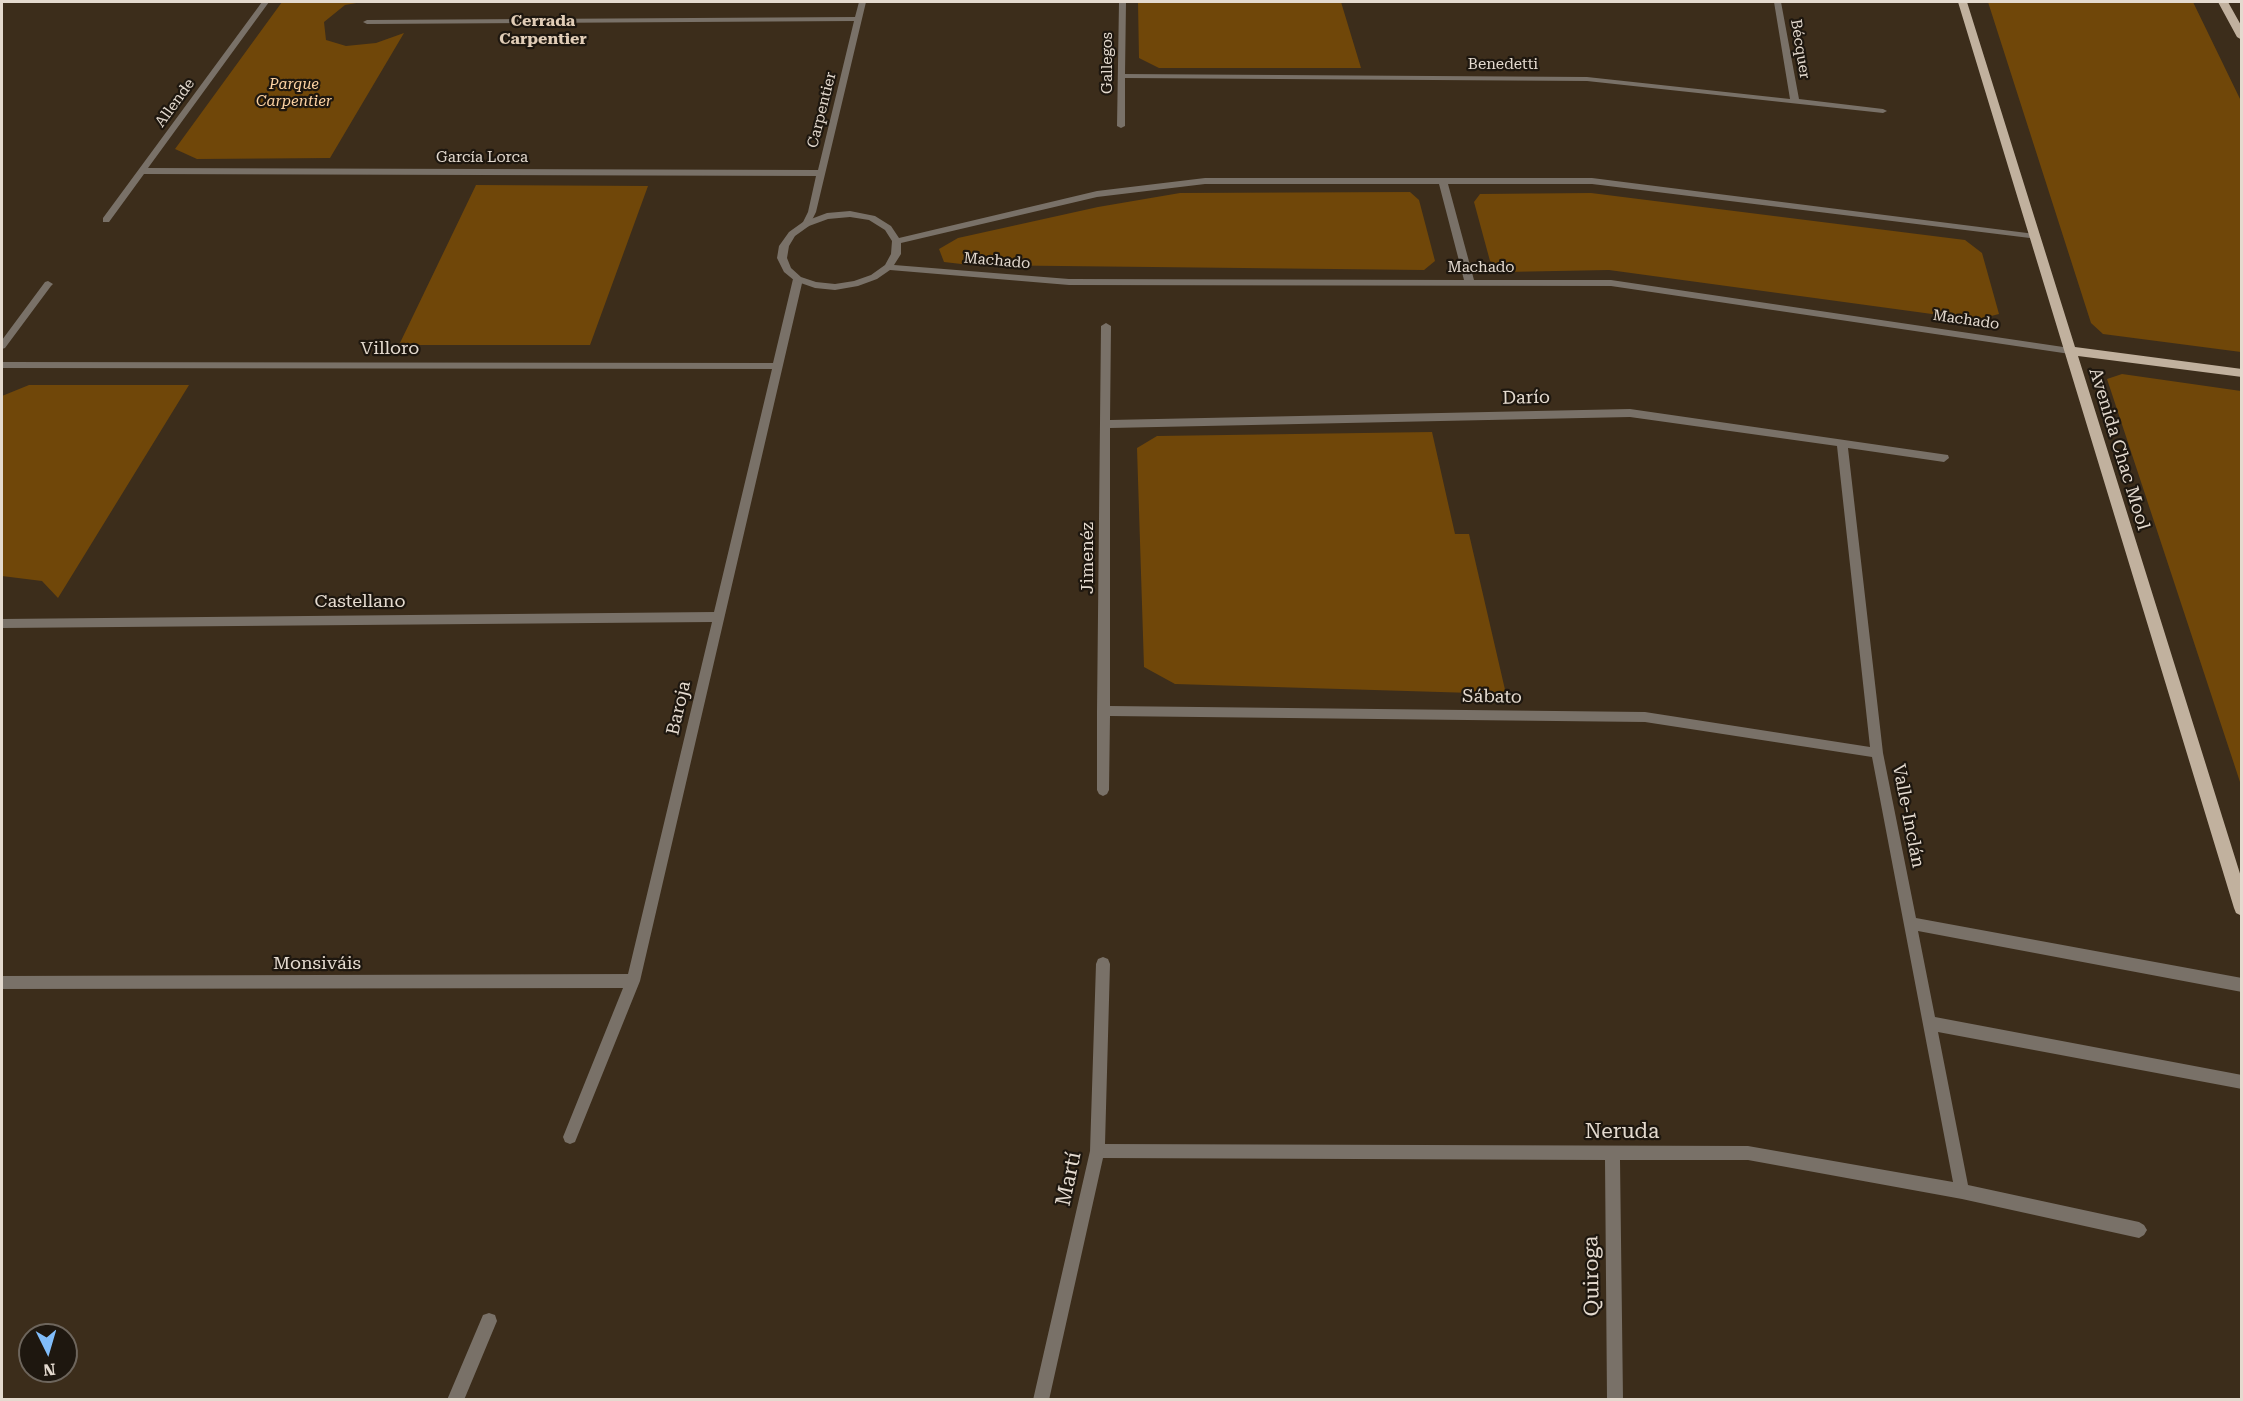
<!DOCTYPE html>
<meta charset="utf-8">
<style>
body{margin:0}
#map{position:relative;width:2243px;height:1401px;overflow:hidden;background:#3c2d1b;font-family:"Roboto Serif",serif}
canvas{display:block}
.frame{position:absolute;inset:0;border:3px solid #e4dacf;pointer-events:none}
.north{position:absolute;left:18px;top:1323px;width:60px;height:60px;box-sizing:border-box;background:#1e170f;border:2px solid #6d655c;border-radius:50%;rotate:175deg;font-size:16px;font-weight:700;line-height:24px;text-align:center;color:#e4dacf}
.north::after{content:'';display:block;margin:auto;width:21px;height:27px;background:#81bdfa;clip-path:polygon(50% 0,100% 100%,50% 72%,0 100%)}
</style>
<div id="map">
<canvas width="2243" height="1401"></canvas>
<div class="frame"></div>
<div class="north">N</div>
</div>
<script>
const ctx = document.querySelector('canvas').getContext('2d');
ctx.lineJoin = 'round';
function fillPath(path, color) {
  ctx.fillStyle = color;
  ctx.fill(path, 'evenodd');
}
function shape(rows) {
  const path = new Path2D();
  for (const r of rows) {
    path.moveTo(r[0], r[1]);
    for (let i = 2; i < r.length; i += 2) path.lineTo(r[i], r[i + 1]);
  }
  return path;
}
function label(font, color, halo, rows, align = 'center') {
  ctx.font = font + ' "Roboto Serif",serif';
  ctx.lineWidth = 4.5;
  ctx.setLineDash([]);
  ctx.textBaseline = 'middle';
  ctx.strokeStyle = halo;
  ctx.fillStyle = color;
  for (const [text, x, y, turn = 0] of rows) {
    ctx.save();
    ctx.translate(x, y);
    ctx.rotate((+turn || 0) * Math.PI / 180);
    ctx.textAlign = isNaN(turn) ? turn : align;
    if (halo) ctx.strokeText(text, 0, 0);
    ctx.fillText(text, 0, 0);
    ctx.restore();
  }
}
fillPath(shape([
 [282,2,362,2,345,5,324,22,326,40,346,46,376,43,404,33,330,158,197,159,175,149],
 [1138,2,1341,2,1361,68,1159,68,1139,58],
 [1988,2,2193,2,2241,101,2241,352,2103,334,2091,323],
 [476,185,648,186,590,345,399,345],
 [1410,192,1419,200,1435,261,1424,270,970,265,944,262,939,249,958,238,1098,207,1180,193],
 [1591,193,1965,240,1982,253,1999,314,1976,320,1609,270,1504,272,1490,261,1474,202,1480,194],
 [2122,374,2241,391,2241,785,2107,379],
 [29,385,189,385,58,598,42,581,2,576,2,396],
 [1432,432,1455,534,1469,534,1506,694,1175,684,1144,667,1137,448,1157,436]
]), '#704709');
fillPath(shape([
 [262,2,269,2,148,168,818,170,854,21,367,24,363,22,367,20,855,17,859,2,866,2,816,212,809,226,806,227,802,224,808,212,816,176,144,174,109,222,103,222,103,218,262,2],
 [1119,2,1126,2,1125,74,1587,77,1790,99,1774,2,1781,2,1799,99,1883,109,1887,111,1883,113,1587,81,1125,78,1125,126,1121,128,1117,126,1119,2],
 [798,276,803,279,640,981,575,1142,570,1144,565,1142,563,1137,623,988,2,989,2,976,628,974,712,622,2,628,2,619,714,612,772,369,2,368,2,362,773,363,793,279,798,276],
 [48,281,53,284,51,286,5,348,2,349,2,340,45,282,48,281],
 [1106,323,1111,326,1110,420,1630,409,1948,455,1949,458,1944,462,1848,448,1883,753,1916,918,2242,978,2242,992,1918,931,1935,1017,2242,1075,2242,1089,1938,1032,1968,1185,2139,1222,2144,1225,2147,1230,2144,1235,2139,1238,1962,1199,1748,1160,1620,1160,1623,1400,1607,1400,1605,1160,1103,1158,1049,1400,1033,1400,1090,1151,1096,964,1098,959,1103,957,1108,959,1110,964,1105,1144,1748,1146,1953,1182,1872,757,1645,722,1110,716,1109,790,1107,794,1103,796,1099,794,1097,790,1097,711,1101,326,1106,323],
 [1630,417,1837,446,1870,747,1645,712,1110,706,1110,428,1630,417],
 [489,1313,495,1315,497,1321,464,1400,447,1400,483,1315,489,1313]
]), '#797168');
fillPath(shape([
 [1205,178,1592,178,2035,234,2040,237,2038,239,1592,184,1448,184,1474,280,1611,280,2070,348,2075,351,2070,354,1611,286,1069,285,890,270,877,279,858,286,835,290,815,288,795,281,784,272,777,258,779,246,789,232,803,222,827,213,850,211,875,216,891,226,899,238,1097,191,1205,178],
 [1205,184,1439,184,1464,280,1069,279,894,265,901,254,901,243,1097,197,1205,184],
 [850,217,869,220,885,230,892,241,891,254,885,265,871,275,854,281,835,284,816,282,801,277,791,268,787,258,789,246,795,236,809,226,828,219,850,217]
]), '#797168');
fillPath(shape([
 [1958,2,1967,2,2075,347,2242,369,2242,377,2078,356,2242,880,2242,916,2236,913,2234,908,1958,2],
 [2218,2,2228,2,2242,27,2242,40,2237,37,2218,2]
]), '#c1b19e');
label('15px', '#e4dacf', '#1e170f', [
 ["Bécquer",1800,49,81],
 ["Gallegos",1108,63,-90],
 ["Benedetti",1503,65],
 ["Allende",175,103,-54],
 ["Carpentier",822,110,-76],
 ["García Lorca",482,158],
 ["Machado",997,261,5],
 ["Machado",1481,268],
 ["Machado",1966,320,8]
]);
label('italic 15px', '#fdd3a3', '#1e170f', [
 ["Parque",294,85],
 ["Carpentier",294,102]
]);
label('bold 16px', '#e1cdb7', '#1e170f', [
 ["Cerrada",543,21],
 ["Carpentier",543,39]
]);
label('18px', '#e4dacf', '#1e170f', [
 ["Villoro",390,349],
 ["Darío",1526,398,-1],
 ["Avenida Chac Mool",2119,449,73],
 ["Jimenéz",1088,558,-90],
 ["Castellano",360,602],
 ["Sábato",1492,697,1],
 ["Baroja",679,708,-77],
 ["Valle-Inclán",1908,816,79],
 ["Monsiváis",317,964]
]);
label('21px', '#e4dacf', '#1e170f', [
 ["Neruda",1622,1132],
 ["Martí",1069,1179,-78],
 ["Quiroga",1592,1276,-91]
]);
</script>
